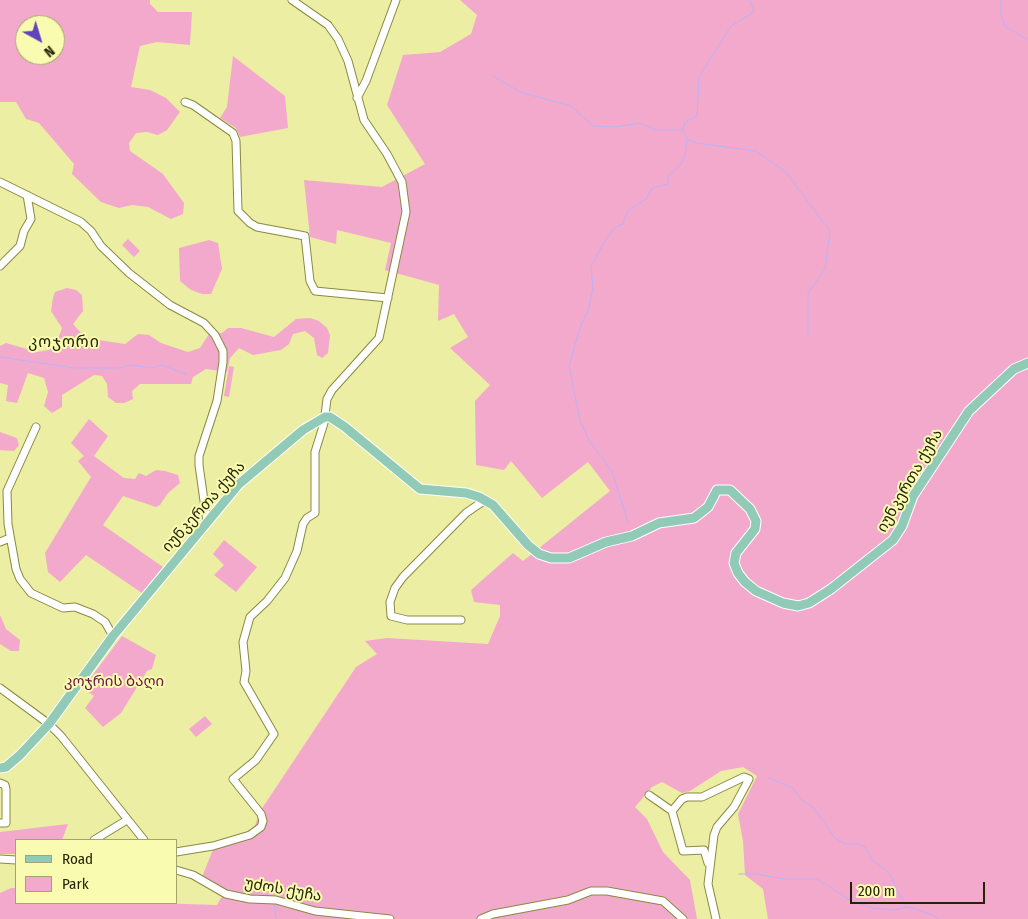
<!DOCTYPE html>
<meta charset="utf-8">
<style>
body{margin:0}
#map{position:relative;width:1028px;height:919px;overflow:hidden;background:#eceea3;font-family:"Fira Sans Condensed",sans-serif}
canvas{display:block}
.legend{position:absolute;left:15px;top:839px;width:162px;height:65px;box-sizing:border-box;background:#f9fcb0;border:1px solid #a3a56c;margin:0;padding:6px 9px;list-style:none;font-size:15px;color:#232305}
.legend li{display:flex;align-items:center;gap:10px;height:25px}
.legend b{width:25px;border:1px solid #a3a56c}
.north{position:absolute;left:15px;top:15px;width:50px;height:50px;box-sizing:border-box;background:#f9fcb0;border:1px solid #a3a56c;border-radius:50%;rotate:141deg;font-size:14px;font-weight:700;line-height:20px;text-align:center;color:#232305}
.north::after{content:'';display:block;margin:auto;width:18px;height:22px;background:#6143bb;clip-path:polygon(50% 0,100% 100%,50% 72%,0 100%)}
.scale{position:absolute;left:850px;top:882px;width:135px;height:22px;box-sizing:border-box;border:2px solid #232305;border-top:0;padding-left:6px;font-size:15px;line-height:18px;white-space:nowrap;color:#232305;-webkit-text-stroke:4px #f9fcb0;paint-order:stroke}
</style>
<div id="map">
<canvas width="1028" height="919"></canvas>
<ul class="legend">
<li><b style="height:6px;background:#92cab8"></b>Road</li>
<li><b style="height:14px;background:#f2a9cc"></b>Park</li>
</ul>
<div class="north">N</div>
<div class="scale">200 m</div>
</div>
<script>
const ctx = document.querySelector('canvas').getContext('2d');
ctx.lineJoin = 'round';
function fillPath(path, color) {
  ctx.fillStyle = color;
  ctx.fill(path, 'evenodd');
}
function shape(rows) {
  const path = new Path2D();
  for (const r of rows) {
    path.moveTo(r[0], r[1]);
    for (let i = 2; i < r.length; i += 2) path.lineTo(r[i], r[i + 1]);
  }
  return path;
}
function strokePath(path, color, width, dash) {
  ctx.strokeStyle = color;
  ctx.lineWidth = width;
  ctx.lineCap = dash ? 'butt' : 'round';
  ctx.setLineDash(dash || []);
  ctx.stroke(path);
}
function label(font, color, halo, rows, align = 'center') {
  ctx.font = font + ' "Fira Sans Condensed","Noto Sans Georgian",sans-serif';
  ctx.lineWidth = 4;
  ctx.setLineDash([]);
  ctx.textBaseline = 'middle';
  ctx.strokeStyle = halo;
  ctx.fillStyle = color;
  for (const [text, x, y, turn = 0] of rows) {
    ctx.save();
    ctx.translate(x, y);
    ctx.rotate((+turn || 0) * Math.PI / 180);
    ctx.textAlign = isNaN(turn) ? turn : align;
    if (halo) ctx.strokeText(text, 0, 0);
    ctx.fillText(text, 0, 0);
    ctx.restore();
  }
}
fillPath(shape([
 [0,0,150,0,150,4,158,12,192,12,190,45,157,42,140,46,131,87,150,90,166,98,180,112,167,130,158,135,147,132,136,133,129,143,130,151,163,174,184,203,183,214,171,219,148,207,132,205,119,208,101,202,72,174,74,164,39,123,26,119,16,102,0,102],
 [25,25,55,25,55,55,25,55],
 [460,0,1028,0,1028,919,768,919,763,889,745,875,743,841,738,814,757,776,743,767,721,771,690,791,682,793,662,782,652,787,635,807,647,819,663,852,690,880,697,919,0,919,0,893,11,888,16,888,16,903,154,903,217,905,225,891,202,877,216,842,254,829,259,813,356,667,377,654,365,641,387,638,488,644,500,616,500,605,474,602,471,590,513,553,523,561,610,491,588,462,542,498,511,461,504,470,476,465,475,401,490,385,450,348,468,337,454,314,438,321,439,285,385,270,391,243,337,230,336,244,310,237,304,180,382,187,425,164,387,105,403,55,440,52,471,34,477,15],
 [233,56,285,96,288,128,240,137,236,128,220,118,227,107],
 [128,239,140,251,134,257,122,245],
 [209,240,218,243,222,269,211,294,202,294,191,290,180,281,179,248],
 [67,288,76,290,82,295,83,311,73,324,84,336,92,339,125,344,138,334,149,335,161,343,188,352,200,348,209,334,222,333,228,328,241,328,274,337,296,319,310,318,319,321,327,328,330,335,328,353,322,358,317,355,314,338,305,331,293,334,289,344,281,350,253,355,239,348,230,358,227,372,206,369,193,377,191,384,140,384,132,391,133,399,124,403,116,403,108,397,107,384,102,376,94,375,62,395,62,407,52,413,44,406,48,392,44,378,28,373,17,403,6,401,8,385,0,383,0,346,6,343,37,352,49,350,56,344,62,328,51,311,53,298,55,292],
 [229,366,234,367,229,397,224,396],
 [89,419,108,436,94,456,124,478,135,479,139,473,146,476,156,470,165,471,178,475,180,483,168,493,160,505,156,507,123,496,103,525,163,567,142,593,86,555,60,582,48,572,45,553,91,477,78,461,84,456,71,443],
 [0,432,17,438,19,445,14,451,0,450],
 [224,540,257,567,236,592,214,575,224,565,213,554],
 [0,615,6,629,20,640,19,651,11,651,0,644],
 [122,636,156,655,152,669,147,671,121,713,103,727,85,708,94,696,83,688],
 [205,716,212,724,196,737,189,729],
 [68,824,62,840,16,840,16,854,0,854,0,832]
]), '#f2a9cc');
strokePath(shape([
 [750,0,754,12,731,26,699,77,697,116,685,122,683,130,687,139,697,143,756,151,786,172,830,231,825,269,808,293,808,333],
 [1001,0,1001,15,1005,26,1028,40],
 [493,76,520,92,571,106,593,126,615,127,640,123,656,130,683,130],
 [0,357,75,368,118,368,132,365,151,368,162,365,186,374],
 [628,523,612,471,590,442,580,421,569,366,581,325,588,311,593,288,591,266,603,244,615,227,623,224,627,212,646,199,652,188,668,184,668,176,681,164,685,155,687,140],
 [769,778,793,788,801,800,813,807,835,838,845,844,860,844,866,848,872,860,885,869,892,878,897,891,907,906],
 [739,874,756,874,784,879,817,879,850,900,873,908,894,910,908,907,933,915,938,919],
 [274,904,276,919]
]), '#bbb2f7', 1);
const minor = shape([
 [357,98,366,81,396,0],
 [185,102,193,105,233,133,236,141,238,211,250,223,257,227,305,236,310,281,315,291,388,298],
 [0,182,81,222,91,231,101,246,129,273,170,305,204,323,215,335,223,351,223,362,217,401,199,456,199,465,207,522],
 [0,266,20,246,24,231,31,219,27,195],
 [36,427,7,491,8,524,16,569,20,579,31,593,63,608,75,607,93,614,105,622,113,636],
 [0,542,10,538],
 [461,620,407,620,391,616,390,602,395,588,403,577,466,513,485,500],
 [0,688,49,724,61,736,144,840],
 [0,783,5,785,6,789,6,823,0,823],
 [649,795,672,811,683,851,704,850,708,863],
 [672,811,682,799,687,797,702,797,744,777,749,779,734,807,717,827,714,835,708,884,716,919],
 [94,840,127,820],
 [176,852,213,846,250,835,261,827,263,821,261,814,233,779,256,760,274,734,244,682,246,671,243,642,250,617,267,601,285,578,297,551,303,524,307,518,315,513,315,452,324,423,327,399,332,390,379,338,406,212,402,182,387,154,364,120,348,61,338,39,328,25,292,0],
 [0,859,16,860],
 [176,870,193,875,226,894,250,899,276,900,315,911,390,919],
 [481,919,493,914,568,900,591,891,607,891,663,901,683,919]
]);
const major = shape([
 [0,768,6,767,20,755,49,724,113,636,239,484,303,430,325,417,330,417,345,427,420,489,466,493,479,497,493,505,528,545,539,554,551,558,569,558,606,542,632,536,659,523,694,518,708,507,717,490,730,490,750,509,756,521,755,529,736,553,734,563,738,573,745,582,756,591,783,603,798,606,809,603,831,589,893,540,902,526,913,496,969,411,1014,369,1028,363]
]);
strokePath(minor, '#898a42', 9);
strokePath(major, '#fff', 11);
strokePath(minor, '#fff', 7);
strokePath(major, '#92cab8', 9);
label('15px', '#232305', '#f9fcb0', [
 ["იუნკერთა ქუჩა",910,481,-60],
 ["იუნკერთა ქუჩა",204,507,-48],
 ["უძოს ქუჩა",283,890,10]
]);
label('15px', '#691446', '#f9fcb0', [
 ["კოჯრის ბაღი",114,682]
]);
ctx.letterSpacing = '1px';
label('16px', '#232305', '#f9fcb0', [
 ["კოჯორი",64,343]
]);
ctx.letterSpacing = '0px';
</script>
